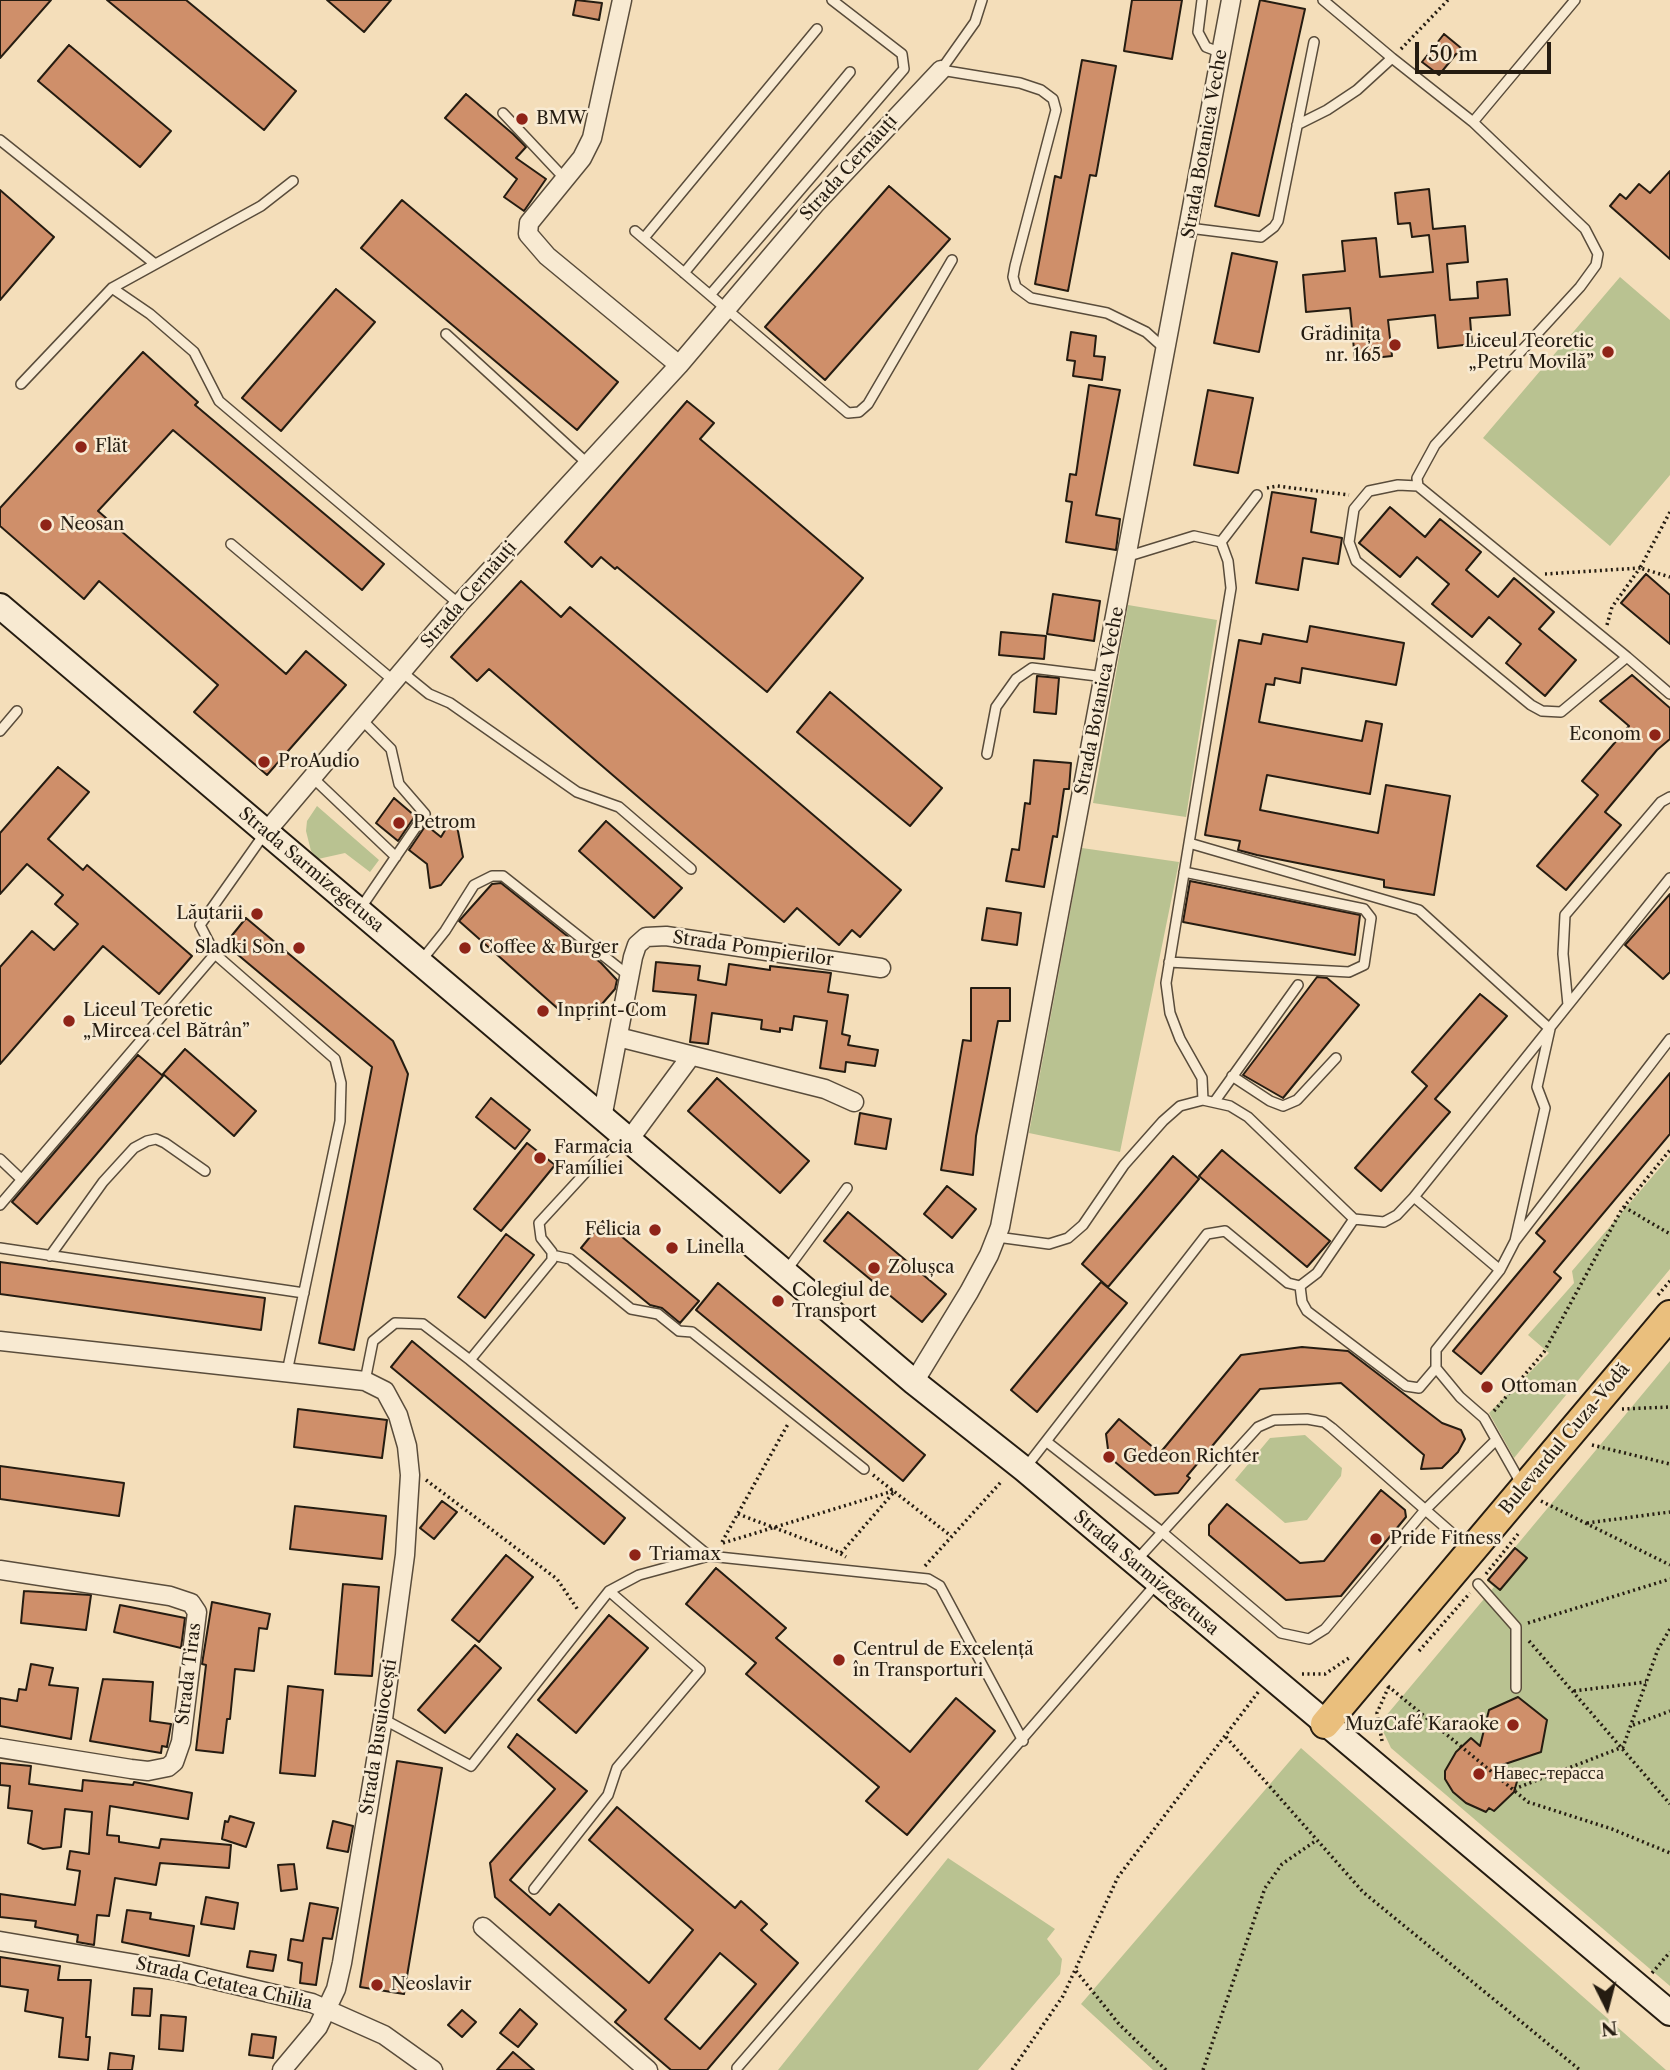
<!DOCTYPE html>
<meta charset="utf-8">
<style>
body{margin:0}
#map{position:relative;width:1670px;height:2070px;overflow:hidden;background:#f4deba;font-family:"Libre Caslon Text",serif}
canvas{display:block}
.north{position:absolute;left:1572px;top:1972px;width:70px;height:70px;-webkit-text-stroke:5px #f8ead2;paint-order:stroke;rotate:174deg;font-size:19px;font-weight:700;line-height:28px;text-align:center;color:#251c11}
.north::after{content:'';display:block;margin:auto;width:24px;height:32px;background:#251c11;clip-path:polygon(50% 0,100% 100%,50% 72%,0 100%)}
.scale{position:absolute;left:1415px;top:42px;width:136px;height:32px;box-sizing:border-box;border:4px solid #251c11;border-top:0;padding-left:9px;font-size:21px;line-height:24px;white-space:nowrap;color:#251c11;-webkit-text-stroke:5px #f8ead2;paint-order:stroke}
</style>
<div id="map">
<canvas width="1670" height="2070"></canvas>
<div class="north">N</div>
<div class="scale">50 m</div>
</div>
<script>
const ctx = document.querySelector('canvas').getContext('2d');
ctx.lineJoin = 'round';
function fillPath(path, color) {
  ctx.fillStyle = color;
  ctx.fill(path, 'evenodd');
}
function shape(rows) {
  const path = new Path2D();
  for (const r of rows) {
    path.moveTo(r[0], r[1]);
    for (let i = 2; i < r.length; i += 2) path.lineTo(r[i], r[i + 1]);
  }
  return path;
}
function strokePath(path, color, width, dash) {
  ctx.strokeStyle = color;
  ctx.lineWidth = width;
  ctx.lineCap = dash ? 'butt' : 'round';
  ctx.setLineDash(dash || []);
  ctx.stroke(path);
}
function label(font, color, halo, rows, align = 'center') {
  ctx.font = font + ' "Libre Caslon Text",serif';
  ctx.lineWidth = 5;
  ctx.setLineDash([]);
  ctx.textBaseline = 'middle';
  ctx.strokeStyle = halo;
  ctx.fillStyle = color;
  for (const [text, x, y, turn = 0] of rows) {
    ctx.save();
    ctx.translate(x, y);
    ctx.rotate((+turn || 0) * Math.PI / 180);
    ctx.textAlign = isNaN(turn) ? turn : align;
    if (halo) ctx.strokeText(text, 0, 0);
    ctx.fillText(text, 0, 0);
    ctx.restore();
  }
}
fillPath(shape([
 [1620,277,1670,320,1670,475,1610,546,1483,438],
 [1128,605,1217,620,1186,817,1093,803],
 [317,806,379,860,370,872,345,853,318,859,311,851,306,831,307,821],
 [1082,848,1179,862,1120,1152,1029,1133],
 [1670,1156,1670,1269,1514,1458,1489,1413,1549,1353,1528,1335,1574,1283,1572,1271],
 [1670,1361,1670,1986,1391,1748,1382,1729,1385,1717,1494,1587,1487,1581],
 [1305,1435,1342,1468,1341,1476,1307,1520,1285,1523,1235,1480,1270,1438],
 [1301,1748,1666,2070,1153,2070,1081,2004],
 [948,1858,1055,1929,1047,1939,1062,1959,1060,1974,978,2070,778,2070]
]), '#b9c291');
const building = shape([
 [0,0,51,0,0,58,0,0],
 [107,0,186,0,296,91,264,130,107,0],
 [327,0,391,0,364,32,327,0],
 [576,0,602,3,599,20,573,15,576,0],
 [1132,0,1182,0,1172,59,1124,51,1132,0],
 [1260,0,1305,9,1259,216,1215,206,1260,0],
 [1444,34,1461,48,1439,75,1422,62,1444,34],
 [69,45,171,131,140,167,38,81,69,45],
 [1082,60,1116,66,1096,176,1090,175,1068,291,1035,284,1055,176,1061,178,1082,60],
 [466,94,513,134,526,147,516,158,546,179,524,211,504,197,517,179,445,118,466,94],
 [1670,171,1670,259,1610,206,1620,194,1626,199,1639,184,1650,193,1670,171],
 [889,186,950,239,825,380,765,327,889,186],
 [1429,189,1433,229,1465,226,1468,262,1447,264,1450,300,1478,298,1477,282,1507,279,1510,315,1470,318,1472,344,1438,348,1435,315,1388,320,1392,356,1355,360,1350,308,1306,312,1303,275,1345,271,1342,241,1376,238,1380,277,1433,272,1429,235,1412,237,1410,223,1398,224,1395,193,1429,189],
 [0,190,54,237,0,300,0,190],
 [402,200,618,382,577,430,361,248,402,200],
 [1232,253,1277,262,1259,352,1214,343,1232,253],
 [336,289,375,322,281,431,242,398,336,289],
 [1071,332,1096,336,1094,356,1105,357,1102,380,1073,376,1075,361,1067,360,1071,332],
 [143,352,198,402,195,405,384,564,362,590,173,430,98,511,286,674,306,651,346,685,267,775,194,712,218,685,99,581,84,599,0,526,0,508,143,352],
 [1089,385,1120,390,1096,515,1120,519,1116,550,1066,542,1072,502,1066,501,1070,474,1076,475,1089,385],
 [1208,390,1253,398,1238,473,1194,465,1208,390],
 [687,401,714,423,700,439,863,578,767,692,617,567,615,569,601,557,592,567,565,542,687,401],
 [1272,492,1316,499,1311,532,1342,538,1338,564,1303,558,1298,590,1256,583,1272,492],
 [1390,507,1425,537,1440,519,1481,552,1466,570,1498,597,1514,578,1554,612,1539,629,1576,660,1545,696,1506,663,1521,644,1489,617,1472,637,1432,604,1449,584,1417,557,1400,577,1359,543,1390,507],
 [1646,574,1670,595,1670,644,1621,603,1646,574],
 [521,581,561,617,570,607,901,890,860,937,852,930,839,945,797,908,784,922,489,669,477,681,451,657,521,581],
 [1053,594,1100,601,1094,641,1047,634,1053,594],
 [1310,626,1404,643,1396,685,1302,668,1300,683,1275,678,1274,685,1266,684,1259,722,1362,741,1366,721,1382,724,1370,794,1267,775,1260,810,1378,833,1386,785,1450,796,1434,895,1384,887,1384,880,1257,855,1238,850,1240,841,1205,835,1239,640,1261,644,1263,634,1307,642,1310,626],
 [1001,632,1046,636,1044,659,999,655,1001,632],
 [1632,675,1670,708,1670,739,1657,750,1605,812,1621,825,1566,890,1537,866,1598,795,1582,781,1629,726,1600,701,1632,675],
 [1037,676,1059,678,1056,714,1034,712,1037,676],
 [830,692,942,788,910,826,797,732,830,692],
 [1034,760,1071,763,1069,789,1064,789,1057,837,1053,836,1044,887,1006,881,1012,849,1019,850,1025,803,1030,804,1034,760],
 [58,767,89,792,48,839,83,870,87,865,192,956,159,994,103,946,0,1064,0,967,32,931,54,950,78,924,55,904,63,895,27,864,0,894,0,833,58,767],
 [394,798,415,816,398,841,376,823,394,798],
 [606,821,682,888,654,918,579,851,606,821],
 [426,825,441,837,447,827,457,826,463,857,441,885,430,888,427,864,409,850,426,825],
 [1190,881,1360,915,1355,955,1183,922,1190,881],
 [501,883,601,963,617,980,615,989,589,1019,573,1006,565,1015,459,921,492,884,501,883],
 [1670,894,1670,972,1663,979,1625,945,1670,894],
 [987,908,1021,913,1017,945,982,940,987,908],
 [246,918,393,1041,408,1074,354,1350,319,1343,372,1067,225,944,246,918],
 [656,962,700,966,698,980,726,985,729,964,770,970,770,966,831,973,828,992,848,995,842,1034,850,1036,848,1045,878,1050,875,1066,846,1062,845,1072,820,1068,827,1021,794,1016,792,1030,780,1028,780,1032,761,1029,762,1020,712,1013,708,1044,690,1042,696,995,653,991,656,962],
 [1317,977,1327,978,1359,1005,1283,1098,1243,1075,1317,977],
 [971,988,1010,988,1010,1021,998,1021,976,1136,973,1175,941,1170,963,1040,971,1041,971,988],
 [1480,994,1507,1016,1435,1099,1450,1112,1381,1191,1355,1168,1427,1086,1412,1072,1480,994],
 [185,1049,256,1111,234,1136,163,1074,185,1049],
 [138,1055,163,1076,37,1224,12,1202,138,1055],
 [1670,1073,1670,1134,1554,1272,1561,1278,1481,1374,1453,1351,1545,1241,1536,1233,1670,1073],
 [717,1078,809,1161,780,1193,688,1111,717,1078],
 [491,1098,530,1130,515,1149,476,1117,491,1098],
 [860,1113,891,1119,886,1149,855,1144,860,1113],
 [527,1143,555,1165,501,1231,474,1209,527,1143],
 [1222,1150,1330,1241,1307,1267,1199,1176,1222,1150],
 [1173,1156,1199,1179,1108,1287,1082,1264,1173,1156],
 [947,1186,976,1209,952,1238,924,1214,947,1186],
 [848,1212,946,1294,922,1322,824,1241,848,1212],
 [603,1221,699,1301,680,1323,662,1308,650,1305,581,1248,603,1221],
 [506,1234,534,1255,485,1318,458,1297,506,1234],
 [0,1262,265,1298,261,1330,0,1294,0,1262],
 [1101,1282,1127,1303,1037,1412,1011,1390,1101,1282],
 [718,1283,925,1455,903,1481,696,1310,718,1283],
 [412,1341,625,1518,604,1544,391,1367,412,1341],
 [1302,1347,1348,1351,1442,1423,1461,1430,1465,1439,1458,1452,1442,1468,1421,1469,1424,1455,1341,1383,1260,1389,1187,1476,1190,1478,1178,1493,1155,1495,1109,1457,1106,1434,1119,1419,1160,1453,1241,1355,1302,1347],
 [298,1409,387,1420,382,1458,294,1447,298,1409],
 [0,1466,124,1483,119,1516,0,1499,0,1466],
 [1381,1490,1405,1510,1406,1517,1341,1596,1286,1600,1209,1535,1209,1525,1227,1504,1300,1563,1324,1561,1381,1490],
 [442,1501,457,1512,434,1539,420,1528,442,1501],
 [295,1506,386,1516,382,1559,290,1549,295,1506],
 [1515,1548,1527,1558,1500,1590,1488,1580,1515,1548],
 [506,1555,533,1577,479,1642,452,1620,506,1555],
 [716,1568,786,1628,776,1638,910,1752,956,1698,995,1731,907,1835,866,1801,879,1787,746,1674,756,1663,686,1604,716,1568],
 [343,1584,379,1587,372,1676,335,1674,343,1584],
 [24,1591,91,1595,86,1630,21,1623,24,1591],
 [212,1602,270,1614,267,1629,259,1628,254,1671,235,1669,230,1719,227,1719,223,1753,196,1750,206,1665,202,1664,212,1602],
 [120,1605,185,1618,181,1648,114,1632,120,1605],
 [609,1615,648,1648,576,1733,538,1700,609,1615],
 [475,1645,501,1668,445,1733,418,1710,475,1645],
 [31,1664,53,1668,49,1685,78,1688,71,1739,0,1726,0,1698,17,1701,19,1689,26,1690,31,1664],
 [103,1679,153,1682,150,1721,171,1724,167,1747,162,1746,161,1753,90,1741,103,1679],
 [288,1686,323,1690,315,1776,280,1773,288,1686],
 [1518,1697,1547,1720,1541,1752,1502,1765,1518,1778,1514,1792,1494,1811,1489,1808,1486,1812,1466,1803,1453,1792,1445,1779,1445,1771,1456,1752,1471,1738,1480,1746,1489,1710,1518,1697],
 [517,1734,587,1791,510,1880,550,1915,559,1904,649,1983,693,1930,589,1840,617,1807,735,1908,741,1901,767,1924,761,1930,798,1963,707,2070,671,2070,615,2022,626,2010,495,1897,490,1863,555,1789,508,1747,517,1734],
 [720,1953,756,1984,700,2049,665,2019,720,1953],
 [397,1761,442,1768,404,1994,360,1987,397,1761],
 [0,1763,31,1766,29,1784,82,1791,83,1780,133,1785,134,1782,192,1793,188,1819,110,1806,107,1835,119,1836,119,1842,159,1848,161,1839,231,1845,229,1868,160,1863,156,1885,115,1878,109,1916,97,1915,94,1945,77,1942,78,1935,35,1927,36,1921,0,1917,0,1894,75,1905,80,1871,67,1869,70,1851,89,1854,92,1812,65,1809,61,1847,43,1849,28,1843,32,1811,8,1808,10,1786,0,1785,0,1763],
 [230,1816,254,1823,246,1847,222,1839,225,1821,228,1822,230,1816],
 [333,1821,353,1826,348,1852,327,1848,333,1821],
 [294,1864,297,1889,281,1891,278,1865,294,1864],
 [206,1897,238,1903,234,1929,201,1924,206,1897],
 [310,1903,338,1908,332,1939,323,1938,316,1985,300,1983,302,1963,288,1960,291,1939,303,1941,310,1903],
 [127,1910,151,1913,150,1919,194,1926,189,1956,122,1942,127,1910],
 [250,1951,276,1955,273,1971,247,1967,250,1951],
 [0,1957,60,1966,58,1980,91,1980,86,2037,90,2037,88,2060,59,2057,63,2018,25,2011,28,1990,0,1986,0,1957],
 [134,1988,152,1989,150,2016,132,2015,134,1988],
 [520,2009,537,2024,518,2047,500,2033,520,2009],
 [462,2010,476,2022,462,2037,448,2025,462,2010],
 [161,2015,186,2017,183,2051,159,2049,161,2015],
 [252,2034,276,2037,273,2058,249,2055,252,2034],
 [513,2052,534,2070,497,2070,513,2052],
 [110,2053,134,2056,132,2070,108,2070,110,2053]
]);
fillPath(building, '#cf8f6a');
strokePath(building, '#251c11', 2);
const service = shape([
 [982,0,975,22,941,70,1020,83,1041,90,1053,99,1056,110,1015,266,1013,277,1016,287,1031,298,1107,313,1146,332,1165,349],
 [1202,0,1198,32,1206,47,1222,53],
 [1323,0,1392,58],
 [503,113,565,179],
 [1297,125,1327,110,1357,90,1392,58,1473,122,1575,0],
 [0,140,155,264],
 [1189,228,1261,237,1274,227,1278,221,1314,42],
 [635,231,848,413,859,412,868,404,952,260],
 [644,238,817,29],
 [684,273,850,72],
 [112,288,150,314,194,352,219,401,459,604],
 [710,295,904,69,902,54,832,0],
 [446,334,588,464],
 [21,384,112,288,261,206,293,181],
 [1398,485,1418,486,1627,657,1561,712,1542,711,1531,705,1356,561,1349,542,1354,509,1369,491,1398,485],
 [1418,486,1417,478,1435,445,1580,287,1596,265,1598,254,1585,229,1473,122],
 [1221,542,1257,495],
 [231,544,394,681],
 [1129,556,1194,536,1221,542,1228,561,1231,588,1189,843,1419,910,1550,1029,1537,1087,1545,1108,1515,1241],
 [1627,657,1670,694],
 [402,672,429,694,450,703,577,792,619,807,691,869],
 [0,731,17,711],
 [987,754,996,707,1016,679,1032,668,1105,677],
 [312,777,396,857],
 [1189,843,1166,983,1170,1013,1180,1039,1202,1078,1203,1100],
 [360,909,425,814,399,784,391,749,361,719],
 [215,954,200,925,265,833],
 [421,961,445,931,474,885,492,876,503,876,629,976],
 [1169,962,1349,972,1364,965,1371,918,1364,909,1184,872],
 [1568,1005,1563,954,1565,915,1661,802,1670,797],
 [1232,1076,1270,1101,1283,1106,1297,1100,1336,1058],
 [1215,1101,1298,985],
 [0,1159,21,1179],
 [1414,1197,1670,878],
 [0,1205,215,954,335,1059,341,1083,340,1121,287,1372],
 [997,1237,1049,1244,1068,1238,1083,1225,1124,1165,1163,1121,1180,1106,1203,1100,1230,1106,1248,1117,1354,1219,1384,1222,1397,1215,1414,1197,1500,1270],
 [0,1248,304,1293],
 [552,1255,570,1259,631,1309,658,1314,679,1331,692,1332,864,1469],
 [50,1256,103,1182,134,1148,147,1141,156,1139,165,1143,205,1171],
 [786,1271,847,1188],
 [1300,1286,1302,1302,1307,1311,1406,1386,1419,1388,1436,1368],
 [470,1360,709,1556],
 [365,1381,373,1341,395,1323,423,1324,470,1360,552,1260,552,1252,541,1238,539,1223,620,1135],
 [1047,1442,1162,1532,1281,1633,1309,1639,1325,1629,1425,1510,1496,1440],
 [1026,1467,1207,1234,1225,1231,1288,1283,1300,1286,1317,1273,1354,1219],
 [1522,1485,1484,1418,1460,1397,1436,1368,1436,1350,1500,1270,1515,1241,1670,1039],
 [1135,1562,1258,1427,1274,1420,1307,1419,1324,1422,1332,1428,1470,1549],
 [1478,1584,1516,1627,1516,1688],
 [383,1719,471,1766,609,1591,639,1575,709,1556,928,1579,940,1586,1023,1741],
 [534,1889,608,1795,617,1768,700,1670,609,1591],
 [737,2068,1157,1583]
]);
const minor = shape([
 [622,0,592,138,582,158,529,223,528,234,547,256,679,365],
 [266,832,459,604,679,365,816,203,941,70],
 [618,1037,825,1089,854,1102],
 [602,1118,633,957,637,945,646,937,666,936,881,968],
 [629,1140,691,1056],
 [0,1341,365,1381,385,1391,398,1415,407,1446,410,1475,405,1555,383,1719,342,1963,336,1989,318,2027,282,2070],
 [914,1382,969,1292,989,1255,1000,1227,1231,0],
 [0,1570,170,1596,191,1603,197,1612,181,1742,174,1762,168,1767,148,1771,131,1769,0,1748],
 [483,1927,648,2070],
 [0,1941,177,1971,312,2003,384,2035,433,2070]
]);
const secondary = shape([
 [0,606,914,1382,1024,1469,1670,2013]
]);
const primary = shape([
 [1325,1724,1670,1315]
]);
strokePath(service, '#594c3b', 12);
strokePath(minor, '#594c3b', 21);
strokePath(secondary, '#251c11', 28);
strokePath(primary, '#251c11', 32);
strokePath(shape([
 [1401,49,1448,0],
 [1267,488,1277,486,1349,495],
 [1670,512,1640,568,1670,577],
 [1545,574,1640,568],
 [1607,625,1612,607,1640,568],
 [1624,1207,1670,1234],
 [1658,1295,1670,1281],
 [1622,1409,1670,1407],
 [1494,1411,1544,1352,1622,1209,1670,1150],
 [1592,1445,1670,1464],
 [873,1475,951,1536],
 [426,1480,557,1579,578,1610],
 [1541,1501,1670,1565],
 [738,1514,836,1551,846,1557],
 [1587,1523,1670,1512],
 [722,1542,788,1424],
 [723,1543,893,1491],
 [841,1553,894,1492],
 [925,1566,1001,1482],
 [1486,1574,1518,1534],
 [1528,1623,1670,1579],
 [1529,1641,1670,1804],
 [1419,1651,1470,1593],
 [1302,1674,1325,1674,1349,1658],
 [1388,1686,1528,1802,1612,1829,1670,1853],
 [1574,1691,1646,1682],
 [1633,1725,1670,1711],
 [1226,1737,1363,1892,1580,2070],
 [1382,1741,1377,1713,1389,1686],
 [1514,1789,1623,1747,1658,1649,1670,1629],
 [1076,1971,1119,2024,1166,2070],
 [1652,1973,1670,1952],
 [1012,2070,1063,1996,1118,1877,1259,1691],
 [1203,2070,1265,1888,1282,1864,1317,1840]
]), '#251c11', 3.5, [2, 3.5]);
strokePath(service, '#f8ead2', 9);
strokePath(minor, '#f8ead2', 18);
strokePath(secondary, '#f8ead2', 24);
strokePath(primary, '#eabf7d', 28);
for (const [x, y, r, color] of [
 [522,119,7,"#8f2418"],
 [1395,345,7,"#8f2418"],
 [1608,352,7,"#8f2418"],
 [81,447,7,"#8f2418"],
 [46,525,7,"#8f2418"],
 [1655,735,7,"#8f2418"],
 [264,762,7,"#8f2418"],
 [399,823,7,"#8f2418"],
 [257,914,7,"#8f2418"],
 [299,948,7,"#8f2418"],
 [465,948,7,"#8f2418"],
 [543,1011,7,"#8f2418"],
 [69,1021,7,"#8f2418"],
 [540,1158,7,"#8f2418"],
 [655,1230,7,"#8f2418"],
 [672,1248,7,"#8f2418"],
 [874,1268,7,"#8f2418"],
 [778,1301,7,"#8f2418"],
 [1487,1387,7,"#8f2418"],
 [1109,1457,7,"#8f2418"],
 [1376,1539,7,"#8f2418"],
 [635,1555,7,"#8f2418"],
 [839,1660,7,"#8f2418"],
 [1513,1725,7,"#8f2418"],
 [1479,1774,7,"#8f2418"],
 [377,1985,7,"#8f2418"]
]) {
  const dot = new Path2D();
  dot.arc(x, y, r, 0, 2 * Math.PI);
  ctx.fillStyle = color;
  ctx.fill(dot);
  strokePath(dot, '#f8ead2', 2.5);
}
label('18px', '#251c11', '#f8ead2', [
 ["BMW",536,119],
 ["Grădinița",1381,335,"right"],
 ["nr. 165",1381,356,"right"],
 ["Liceul Teoretic",1594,342,"right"],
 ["„Petru Movilă”",1594,363,"right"],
 ["Flät",95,447],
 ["Neosan",60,525],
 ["Econom",1641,735,"right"],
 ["ProAudio",278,762],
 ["Petrom",413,823],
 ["Lăutarii",243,914,"right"],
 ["Sladki Son",285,948,"right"],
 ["Coffee & Burger",479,948],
 ["Liceul Teoretic",83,1011],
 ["„Mircea cel Bătrân”",83,1032],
 ["Inprint-Com",557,1011],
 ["Farmacia",554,1148],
 ["Familiei",554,1169],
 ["Felicia",641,1230,"right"],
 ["Linella",686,1248],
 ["Zolușca",888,1268],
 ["Colegiul de",792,1291],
 ["Transport",792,1312],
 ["Ottoman",1501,1387],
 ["Gedeon Richter",1123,1457],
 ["Pride Fitness",1390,1539],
 ["Triamax",649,1555],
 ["Centrul de Excelență",853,1650],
 ["în Transporturi",853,1671],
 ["MuzCafé Karaoke",1499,1725,"right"],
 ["Навес-терасса",1493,1774],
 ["Neoslavir",391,1985]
], 'left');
label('18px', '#251c11', '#f8ead2', [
 ["Strada Botanica Veche",1205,144,-80],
 ["Strada Cernăuți",849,168,-48],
 ["Strada Cernăuți",469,595,-49],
 ["Strada Botanica Veche",1100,701,-79],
 ["Strada Sarmizegetusa",311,870,40],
 ["Strada Pompierilor",753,949,8],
 ["Bulevardul Cuza-Vodă",1565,1439,-50],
 ["Strada Sarmizegetusa",1146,1573,40],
 ["Strada Tiras",189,1674,-83],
 ["Strada Busuiocești",379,1737,-81],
 ["Strada Cetatea Chilia",224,1984,13]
]);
</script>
